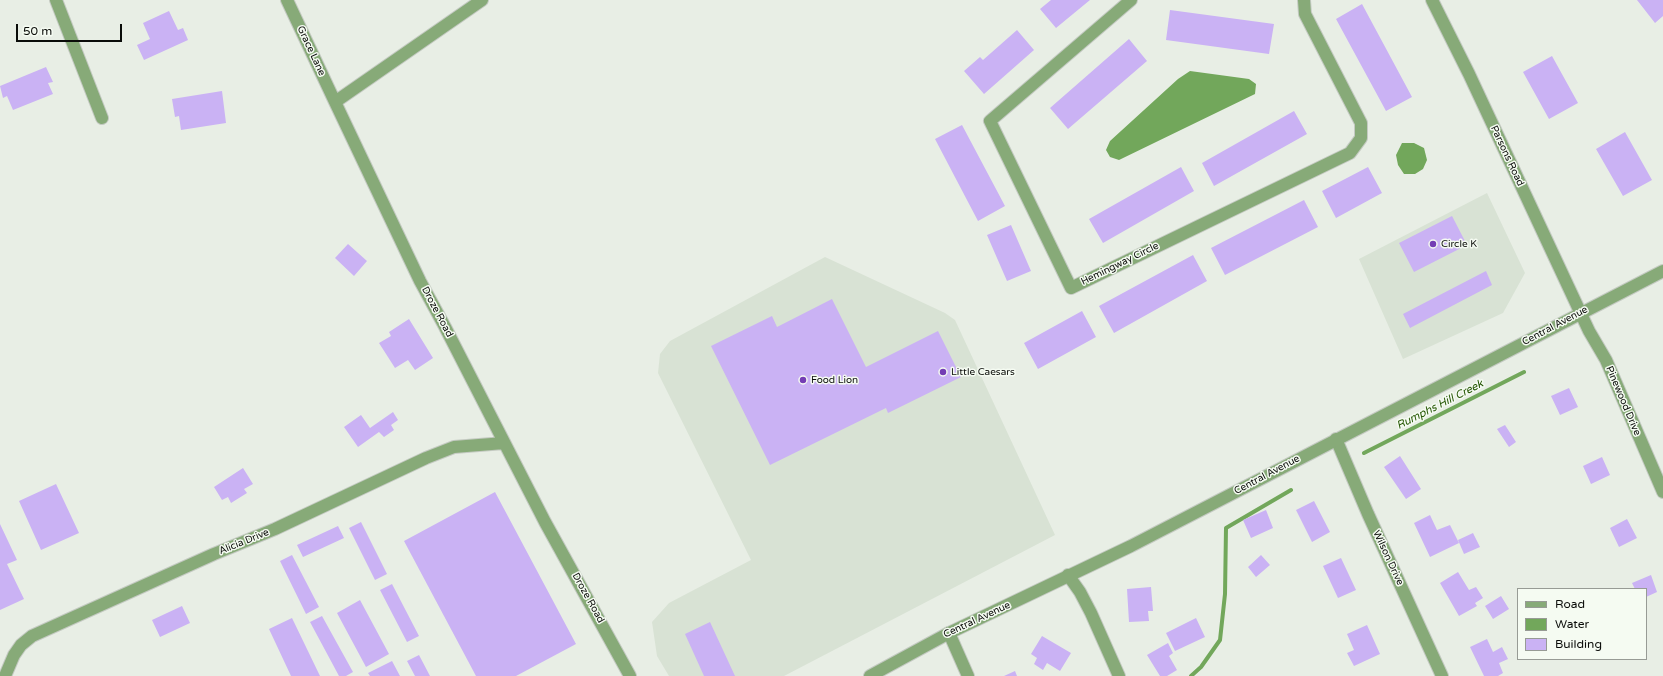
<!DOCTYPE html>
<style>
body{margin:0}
#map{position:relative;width:1663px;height:676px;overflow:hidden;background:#e8eee5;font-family:"Varela Round",sans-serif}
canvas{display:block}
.legend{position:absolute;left:1517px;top:588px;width:130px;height:72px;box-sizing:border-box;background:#f5fbf2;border:1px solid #979b95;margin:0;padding:5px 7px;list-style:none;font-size:12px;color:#0a0c09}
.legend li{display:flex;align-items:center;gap:8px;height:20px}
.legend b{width:20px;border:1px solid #979b95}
.scale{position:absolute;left:16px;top:24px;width:106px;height:18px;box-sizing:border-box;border:2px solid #0a0c09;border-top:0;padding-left:5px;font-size:12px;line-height:14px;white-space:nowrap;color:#0a0c09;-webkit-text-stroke:3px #f5fbf2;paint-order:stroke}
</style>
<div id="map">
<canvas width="1663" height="676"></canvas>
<ul class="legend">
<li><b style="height:5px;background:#87aa78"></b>Road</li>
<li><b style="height:11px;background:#72a75b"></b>Water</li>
<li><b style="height:11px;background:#cab2f4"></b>Building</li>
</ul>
<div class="scale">50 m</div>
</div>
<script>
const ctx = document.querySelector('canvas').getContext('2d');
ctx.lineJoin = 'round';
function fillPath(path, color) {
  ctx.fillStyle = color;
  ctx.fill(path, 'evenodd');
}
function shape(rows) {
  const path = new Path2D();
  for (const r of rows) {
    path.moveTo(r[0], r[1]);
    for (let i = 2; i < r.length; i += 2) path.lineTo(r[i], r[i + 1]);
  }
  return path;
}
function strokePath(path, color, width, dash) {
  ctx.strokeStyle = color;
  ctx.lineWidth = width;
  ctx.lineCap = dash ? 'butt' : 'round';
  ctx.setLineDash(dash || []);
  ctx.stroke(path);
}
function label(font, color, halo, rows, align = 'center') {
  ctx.font = font + ' "Varela Round",sans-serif';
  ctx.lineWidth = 3;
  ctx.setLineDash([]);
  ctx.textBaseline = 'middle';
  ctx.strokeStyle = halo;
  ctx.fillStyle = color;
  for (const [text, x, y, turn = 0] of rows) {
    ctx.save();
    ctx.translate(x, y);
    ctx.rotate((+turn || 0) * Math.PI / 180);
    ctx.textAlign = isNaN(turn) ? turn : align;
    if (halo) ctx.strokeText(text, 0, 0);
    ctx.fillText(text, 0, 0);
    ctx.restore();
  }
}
fillPath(shape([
 [1487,193,1525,273,1503,313,1403,359,1359,259],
 [825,257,945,313,955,320,1055,535,784,676,669,676,657,656,652,622,669,603,751,560,658,373,660,354,670,341]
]), '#d8e2d4');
fillPath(shape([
 [1190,71,1249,79,1256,84,1255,94,1119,160,1110,157,1106,150,1110,141,1178,79],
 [1402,143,1414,143,1424,148,1427,160,1423,169,1415,174,1404,174,1398,165,1396,155]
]), '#72a75b');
strokePath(shape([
 [1364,453,1524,372],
 [1191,676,1201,667,1220,640,1225,594,1226,528,1291,490]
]), '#72a75b', 4);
fillPath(shape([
 [1051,0,1090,0,1056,28,1040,9],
 [1637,0,1663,0,1663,16,1655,23],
 [1362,4,1412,97,1386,111,1336,19],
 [1170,10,1274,24,1269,54,1166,40],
 [169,11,178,30,183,28,188,40,144,60,137,45,150,39,143,23],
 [1017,30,1034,50,984,94,964,71,980,57,983,60],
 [1129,39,1147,61,1068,129,1050,108],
 [1552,56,1578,103,1549,119,1523,72],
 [46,67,53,82,48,83,53,94,13,110,7,96,3,98,0,86],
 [222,91,226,123,181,130,179,116,175,117,172,99],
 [1294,111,1307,134,1214,186,1202,163],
 [962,125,1005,206,978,221,935,139],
 [1625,132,1652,180,1623,196,1596,149],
 [1181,167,1194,191,1103,243,1089,219],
 [1368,167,1382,193,1336,218,1322,191],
 [1304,200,1318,227,1225,275,1211,248],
 [1452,216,1467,245,1414,272,1399,243],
 [1011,225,1031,271,1007,281,987,235],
 [348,244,367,261,354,276,335,258],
 [1193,255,1207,281,1114,333,1099,306],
 [1486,271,1492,285,1410,328,1403,314],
 [832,299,866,367,938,331,961,377,888,413,886,408,770,465,711,346,772,316,777,327],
 [1082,311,1096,337,1038,369,1024,343],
 [409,319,433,358,415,370,408,360,395,368,379,343,391,336,389,332],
 [1569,388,1578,407,1560,415,1551,396],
 [393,412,398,420,391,425,394,430,384,437,379,432,358,447,344,427,361,415,370,428],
 [1505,425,1516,442,1509,447,1497,429],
 [1400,456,1421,489,1406,499,1384,467],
 [1602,457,1610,475,1591,484,1583,466],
 [243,468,253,484,244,489,247,493,231,503,228,497,222,500,214,487],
 [56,484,79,533,41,550,19,501],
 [495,492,576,644,516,676,476,676,404,541],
 [1314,501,1330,532,1312,542,1296,510],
 [1266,510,1273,528,1251,538,1243,520],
 [1430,515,1437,530,1450,525,1459,543,1430,557,1414,523],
 [1627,519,1637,538,1619,547,1610,528],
 [361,522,387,574,375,580,349,528],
 [0,524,17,560,7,564,24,599,0,610],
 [338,526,344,538,303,557,297,545],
 [1473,533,1480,547,1464,554,1458,540],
 [292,555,319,607,306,614,280,561],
 [1261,555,1270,565,1256,577,1248,567],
 [1341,558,1356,590,1338,598,1323,566],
 [1458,572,1469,590,1476,587,1483,598,1475,603,1477,606,1459,616,1440,583],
 [1651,575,1657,592,1646,597,1646,589,1635,589,1632,583],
 [392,584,419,636,407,642,380,590],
 [1151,587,1153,611,1148,611,1149,621,1129,622,1127,589],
 [1501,596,1509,609,1493,619,1485,606],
 [360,600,389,654,366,667,337,613],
 [182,606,190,623,160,637,152,620],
 [322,616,353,672,346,676,339,676,310,622],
 [292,618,320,676,291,676,269,629],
 [1196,618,1205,637,1175,651,1166,633],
 [710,622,735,676,704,676,685,634],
 [1367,625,1380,654,1354,666,1347,653,1354,650,1347,634],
 [1042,636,1071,653,1060,671,1047,663,1043,670,1034,664,1037,658,1031,654],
 [1487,639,1493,652,1502,647,1508,659,1499,663,1503,673,1498,676,1484,676,1470,647],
 [1168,643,1173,653,1169,656,1177,670,1167,676,1160,676,1147,655],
 [419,655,430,676,415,676,407,661],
 [392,661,400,676,370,676,368,673],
 [1015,671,1017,676,1004,676]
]), '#cab2f4');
const minor = shape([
 [56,0,102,118],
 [287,0,335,102],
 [482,0,335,102,420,281,445,327,545,522,630,676],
 [1131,0,990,121,1071,288,1350,153,1361,138,1361,123,1305,14,1304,0],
 [1432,0,1469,74,1589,331,1606,360,1663,492],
 [1336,439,1368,514,1442,676],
 [1068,575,1080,592,1091,613,1119,676],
 [949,633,968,676],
 [5,676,14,655,21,645,32,636,214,554,275,529,426,458,454,447,504,443]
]);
const tertiary = shape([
 [870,676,949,633,1131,546,1663,271]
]);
strokePath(minor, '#c4cac2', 14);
strokePath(tertiary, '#c4cac2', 14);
strokePath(minor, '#87aa78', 12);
strokePath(tertiary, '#87aa78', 12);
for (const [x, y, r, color] of [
 [1433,244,4,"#743db4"],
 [943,372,4,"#743db4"],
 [803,380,4,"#743db4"]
]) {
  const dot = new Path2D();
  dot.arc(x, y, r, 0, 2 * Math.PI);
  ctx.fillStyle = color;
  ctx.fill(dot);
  strokePath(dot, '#f5fbf2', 1.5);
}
label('10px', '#0a0c09', '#f5fbf2', [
 ["Grace Lane",311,51,65],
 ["Parsons Road",1507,156,65],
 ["Hemingway Circle",1120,264,-26],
 ["Droze Road",437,312,62],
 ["Central Avenue",1555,326,-28],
 ["Pinewood Drive",1623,401,67],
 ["Central Avenue",1267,475,-28],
 ["Alicia Drive",244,542,-22],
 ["Wilson Drive",1388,558,65],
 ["Droze Road",588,598,61],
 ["Central Avenue",977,620,-25]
]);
label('10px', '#0a0c09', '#f5fbf2', [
 ["Circle K",1441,244],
 ["Little Caesars",951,372],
 ["Food Lion",811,380]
], 'left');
label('italic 11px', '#255704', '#f5fbf2', [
 ["Rumphs Hill Creek",1440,405,-27]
]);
</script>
